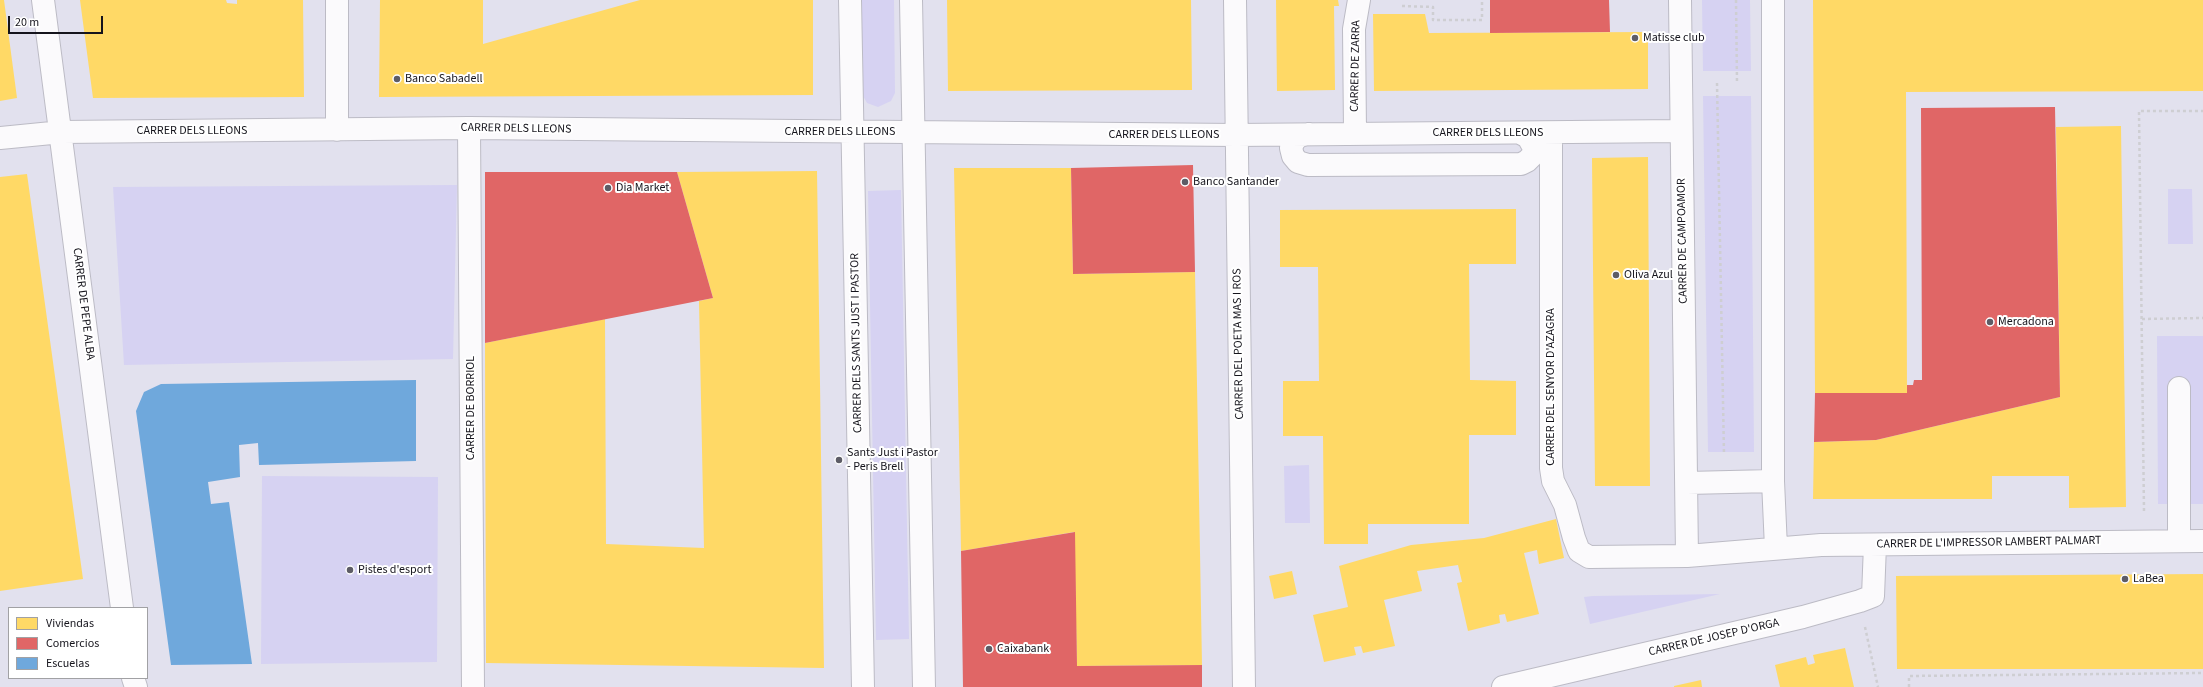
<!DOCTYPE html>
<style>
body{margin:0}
#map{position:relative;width:2203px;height:687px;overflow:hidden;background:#e2e1ee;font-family:"Source Sans 3",sans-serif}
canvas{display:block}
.legend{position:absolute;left:8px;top:607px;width:140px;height:72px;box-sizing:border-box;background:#fff;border:1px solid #a1a1a4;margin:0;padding:5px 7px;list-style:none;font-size:12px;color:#15141c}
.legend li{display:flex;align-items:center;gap:8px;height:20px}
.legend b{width:20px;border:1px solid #a1a1a4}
.scale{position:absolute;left:8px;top:16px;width:95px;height:18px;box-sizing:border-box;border:2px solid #15141c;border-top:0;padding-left:5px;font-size:12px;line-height:14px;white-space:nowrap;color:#15141c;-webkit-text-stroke:3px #fff;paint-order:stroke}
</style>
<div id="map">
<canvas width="2203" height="687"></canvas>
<ul class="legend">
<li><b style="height:11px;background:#ffd966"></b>Viviendas</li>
<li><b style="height:11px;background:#e06666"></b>Comercios</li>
<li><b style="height:11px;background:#6fa8dc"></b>Escuelas</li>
</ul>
<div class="scale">20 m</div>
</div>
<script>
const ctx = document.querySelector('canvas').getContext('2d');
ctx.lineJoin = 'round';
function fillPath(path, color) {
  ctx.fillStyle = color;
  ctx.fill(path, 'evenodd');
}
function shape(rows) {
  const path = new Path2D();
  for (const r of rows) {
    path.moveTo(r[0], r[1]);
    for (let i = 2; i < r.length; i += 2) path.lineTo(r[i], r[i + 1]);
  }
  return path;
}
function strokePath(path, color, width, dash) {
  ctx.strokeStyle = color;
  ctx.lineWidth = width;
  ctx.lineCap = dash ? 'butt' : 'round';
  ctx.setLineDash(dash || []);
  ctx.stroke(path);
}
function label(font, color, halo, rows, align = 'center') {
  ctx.font = font + ' "Source Sans 3",sans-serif';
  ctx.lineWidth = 4;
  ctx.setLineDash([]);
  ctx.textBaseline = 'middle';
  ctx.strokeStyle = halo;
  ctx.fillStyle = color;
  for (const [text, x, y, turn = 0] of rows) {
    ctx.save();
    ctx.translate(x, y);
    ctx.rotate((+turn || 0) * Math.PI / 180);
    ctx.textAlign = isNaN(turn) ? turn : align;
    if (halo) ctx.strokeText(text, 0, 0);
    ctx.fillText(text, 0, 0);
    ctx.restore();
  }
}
fillPath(shape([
 [861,0,894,0,895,93,891,101,878,107,867,103,861,92],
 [1702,0,1750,0,1751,71,1703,71],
 [1703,96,1751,96,1754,452,1708,452],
 [457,185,453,359,124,365,113,187],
 [2168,189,2192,189,2193,244,2168,244],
 [901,190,909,639,876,640,868,191],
 [2157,336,2203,336,2203,504,2189,504,2188,383,2168,382,2168,504,2158,504],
 [1309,465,1310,523,1285,523,1284,466],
 [262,476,438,477,437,662,261,664],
 [1720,594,1590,624,1584,597,1593,596]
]), '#d6d2f2');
fillPath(shape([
 [0,0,4,0,17,98,0,101],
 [80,0,226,0,227,3,237,4,237,0,303,0,304,97,93,98],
 [380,0,483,0,483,44,640,0,813,0,813,95,379,97],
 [947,0,1191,0,1192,90,948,91],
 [1276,0,1338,0,1339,6,1334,6,1335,90,1277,91],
 [1813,0,2203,0,2203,91,1906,92,1907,393,1815,393],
 [1373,14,1425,14,1429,33,1648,32,1648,89,1374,91],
 [2121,126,2126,507,2069,508,2069,476,1992,476,1992,499,1813,499,1814,442,1876,440,2060,397,2056,127],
 [1648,157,1650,486,1595,486,1592,158],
 [954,168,1071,168,1073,274,1195,272,1202,665,1077,666,1074,532,961,551],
 [817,171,824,668,486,663,485,343,605,319,606,544,704,548,699,301,713,298,677,172],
 [27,174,83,579,0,591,0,177],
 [1516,209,1516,264,1469,264,1470,380,1516,381,1516,435,1469,435,1469,524,1368,524,1368,544,1324,544,1323,436,1283,436,1283,381,1319,381,1318,267,1280,267,1280,210],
 [1556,519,1564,558,1539,564,1537,550,1524,553,1539,614,1507,622,1505,614,1499,615,1500,623,1468,631,1457,583,1462,582,1458,565,1417,571,1422,591,1384,600,1395,646,1363,653,1361,646,1354,647,1356,655,1324,662,1313,615,1348,607,1339,566,1411,545,1484,538],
 [1292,571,1297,594,1274,599,1269,576],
 [2203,574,2203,669,1897,669,1896,576],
 [1845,648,1854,687,1780,687,1775,665,1806,657,1808,665,1812,664,1815,663,1813,655],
 [1701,680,1702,687,1674,687,1674,686]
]), '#ffd966');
fillPath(shape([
 [1490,0,1609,0,1610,32,1490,33],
 [2055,107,2060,397,1876,440,1814,442,1815,393,1907,393,1907,385,1913,385,1914,380,1922,380,1921,108],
 [1193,165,1195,272,1073,274,1071,168],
 [485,172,677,172,713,298,485,343],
 [1075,532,1077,666,1202,665,1202,687,963,687,961,551]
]), '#e06666');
fillPath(shape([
 [416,380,416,461,259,465,258,443,239,445,240,477,208,482,211,504,229,502,252,664,171,665,136,411,144,392,161,384]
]), '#6fa8dc');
const minor = shape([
 [43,0,122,608],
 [850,0,863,687],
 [911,0,924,687],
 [1235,0,1244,687],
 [1680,0,1687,556],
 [1773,0,1773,481,1776,548],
 [469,128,473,687],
 [337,130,337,0],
 [1355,132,1354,29,1359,0],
 [1551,133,1551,468,1553,481,1565,505,1574,538,1579,551,1589,557,1687,556,1821,545,2203,541],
 [1309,134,1299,136,1294,141,1291,148,1293,156,1298,162,1308,165,1521,164,1527,161,1533,155,1534,148,1528,137,1520,133],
 [0,138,62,132,469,128,1236,135,1681,131],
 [2179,388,2179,541],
 [1687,483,1773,481],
 [133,678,136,687],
 [1503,687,1803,617,1860,601,1873,596,1875,545]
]);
strokePath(minor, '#bcbbc5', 24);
strokePath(shape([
 [1736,0,1737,83],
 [1402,6,1433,7,1433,20,1482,20,1482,0],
 [1717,83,1724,454],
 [2142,319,2203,318],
 [2144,511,2139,111,2203,111],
 [1865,627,1878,687],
 [1909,687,1909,676,2203,673]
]), '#ceced2', 2.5, [3, 3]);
strokePath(minor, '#fbfafc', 22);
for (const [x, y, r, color] of [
 [1635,38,4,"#5d5c66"],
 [397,79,4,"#5d5c66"],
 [1185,182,4,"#5d5c66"],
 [608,188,4,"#5d5c66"],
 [1616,275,4,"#5d5c66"],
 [1990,322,4,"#5d5c66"],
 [839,460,4,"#5d5c66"],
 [350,570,4,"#5d5c66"],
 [2125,579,4,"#5d5c66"],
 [989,649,4,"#5d5c66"]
]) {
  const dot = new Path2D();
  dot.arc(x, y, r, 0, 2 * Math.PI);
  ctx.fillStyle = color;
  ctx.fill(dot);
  strokePath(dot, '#fff', 1.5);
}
label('12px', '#15141c', '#fff', [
 ["Matisse club",1643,38],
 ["Banco Sabadell",405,79],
 ["Banco Santander",1193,182],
 ["Dia Market",616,188],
 ["Oliva Azul",1624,275],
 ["Mercadona",1998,322],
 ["Sants Just i Pastor",847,453],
 ["- Peris Brell",847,467],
 ["Pistes d'esport",358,570],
 ["LaBea",2133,579],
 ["Caixabank",997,649]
], 'left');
label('12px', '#15141c', '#fff', [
 ["CARRER DE ZARRA",1356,66,-89],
 ["CARRER DELS LLEONS",516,129,1],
 ["CARRER DELS LLEONS",192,131],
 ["CARRER DELS LLEONS",840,132],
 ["CARRER DELS LLEONS",1488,133],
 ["CARRER DELS LLEONS",1164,135],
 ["CARRER DE CAMPOAMOR",1683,241,-91],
 ["CARRER DE PEPE ALBA",83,304,83],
 ["CARRER DELS SANTS JUST I PASTOR",857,343,-91],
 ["CARRER DEL POETA MAS I ROS",1239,344,-91],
 ["CARRER DEL SENYOR D'AZAGRA",1551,387,-90],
 ["CARRER DE BORRIOL",471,408,-90],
 ["CARRER DE L'IMPRESSOR LAMBERT PALMART",1989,543,-1],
 ["CARRER DE JOSEP D'ORGA",1714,638,-13]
]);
</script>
